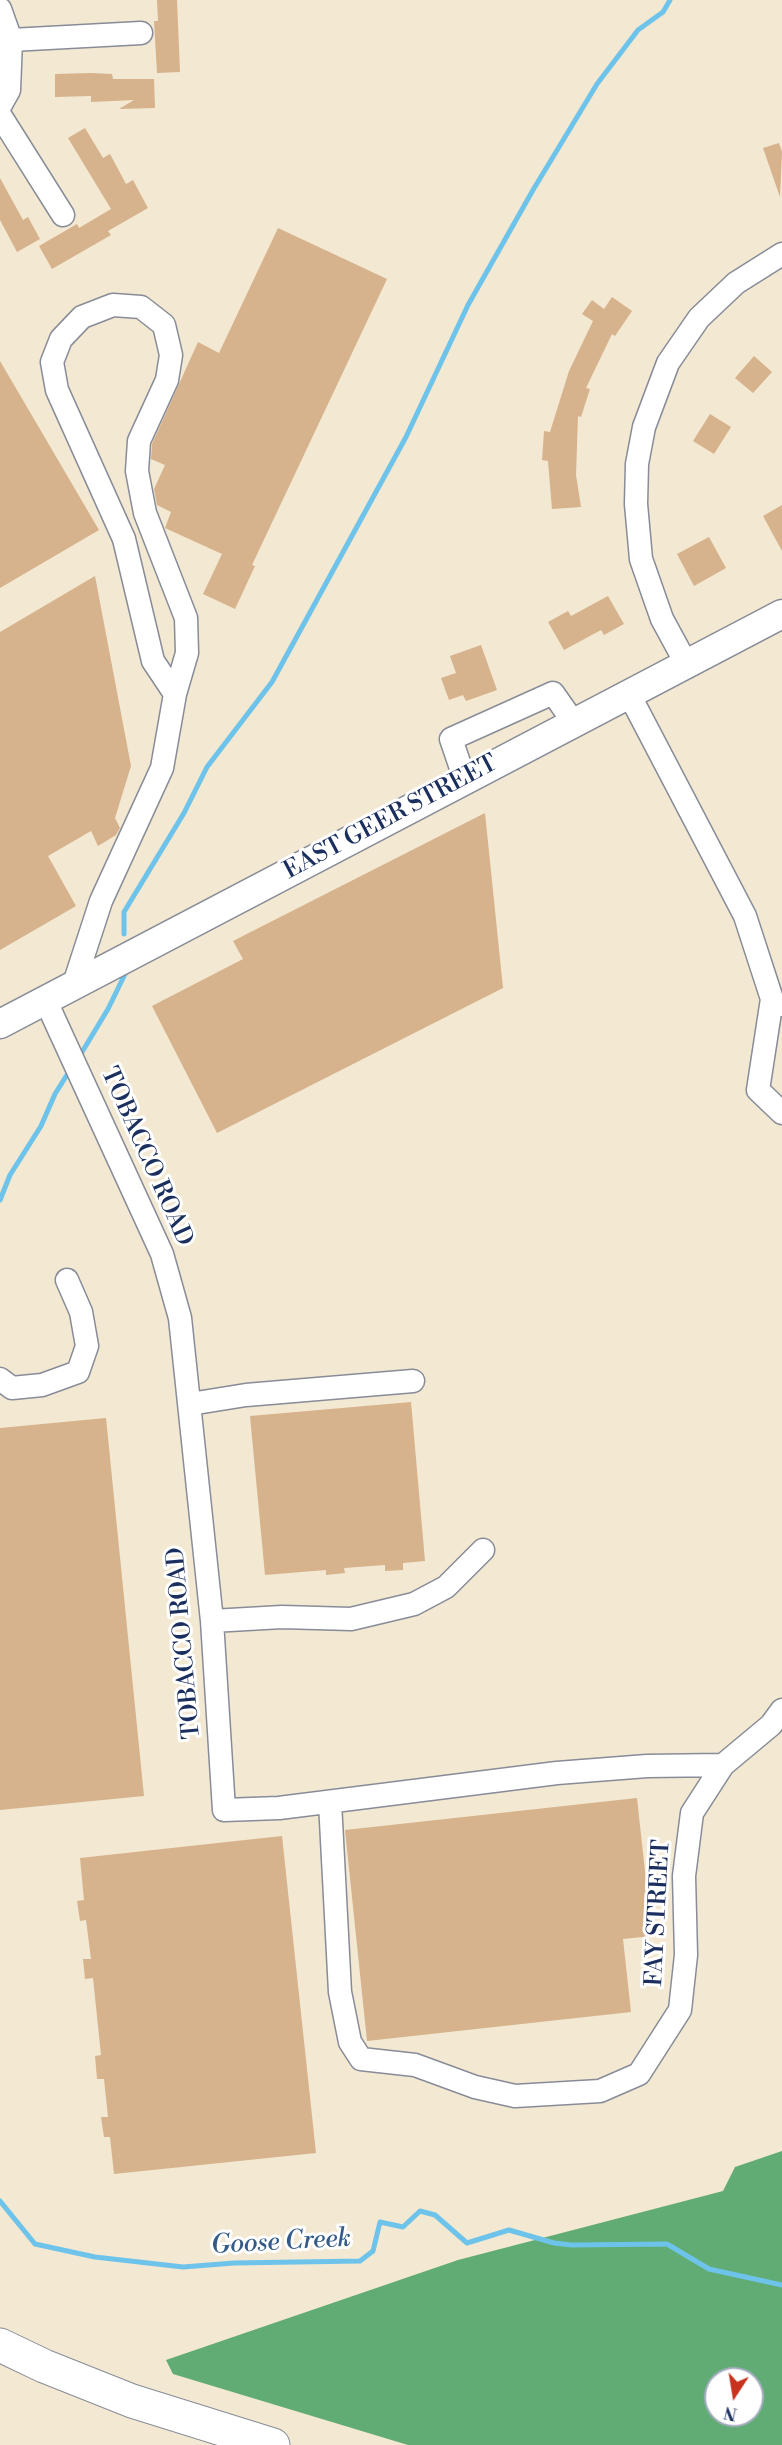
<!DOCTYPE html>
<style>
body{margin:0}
#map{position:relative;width:782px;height:2445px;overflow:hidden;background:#f3e8d1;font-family:"Libre Bodoni",serif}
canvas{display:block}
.north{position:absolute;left:704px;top:2367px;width:60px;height:60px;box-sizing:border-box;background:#fff;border:2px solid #a4acbf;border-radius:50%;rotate:192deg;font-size:16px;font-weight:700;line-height:24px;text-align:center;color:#1b2f5e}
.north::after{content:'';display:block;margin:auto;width:21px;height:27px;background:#c8321e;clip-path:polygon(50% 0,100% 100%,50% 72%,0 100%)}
</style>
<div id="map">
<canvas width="782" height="2445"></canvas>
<div class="north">N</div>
</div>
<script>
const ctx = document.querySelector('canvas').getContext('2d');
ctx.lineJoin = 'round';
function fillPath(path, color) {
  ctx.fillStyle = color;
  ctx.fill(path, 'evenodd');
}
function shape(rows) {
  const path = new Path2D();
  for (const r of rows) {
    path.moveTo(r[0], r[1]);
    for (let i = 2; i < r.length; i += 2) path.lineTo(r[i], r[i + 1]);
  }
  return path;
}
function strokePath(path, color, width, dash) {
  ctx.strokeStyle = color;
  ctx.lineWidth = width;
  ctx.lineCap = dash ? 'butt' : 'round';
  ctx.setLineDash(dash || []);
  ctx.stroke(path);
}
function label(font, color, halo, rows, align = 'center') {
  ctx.font = font + ' "Libre Bodoni",serif';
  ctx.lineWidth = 6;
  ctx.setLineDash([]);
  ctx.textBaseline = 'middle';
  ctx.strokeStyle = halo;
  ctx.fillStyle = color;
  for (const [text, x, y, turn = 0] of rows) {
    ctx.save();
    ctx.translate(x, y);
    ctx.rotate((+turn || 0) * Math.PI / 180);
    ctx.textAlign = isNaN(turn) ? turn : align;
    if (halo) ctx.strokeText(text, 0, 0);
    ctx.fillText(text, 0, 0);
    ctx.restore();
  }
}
fillPath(shape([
 [782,2151,782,2445,408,2445,173,2374,166,2360,458,2260,723,2191,735,2167],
 [716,2379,752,2379,752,2415,716,2415]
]), '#60ac74');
strokePath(shape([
 [124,934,124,912,184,813,207,767,272,682,406,437,468,305,533,190,597,84,638,30,663,12,670,0],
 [79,1057,108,1009,126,972],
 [0,1200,10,1175,41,1126,55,1094,70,1070],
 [0,2201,35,2244,95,2257,183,2267,234,2263,360,2261,373,2251,380,2222,403,2227,420,2211,435,2215,467,2243,509,2230,554,2243,571,2245,667,2244,709,2269,782,2285]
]), '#6ec3eb', 5);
fillPath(shape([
 [157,0,177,0,180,72,157,73,154,21,158,21],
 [91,73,112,74,113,79,154,79,155,108,119,109,134,100,91,102,91,96,55,97,55,74],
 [85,128,103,158,110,154,126,184,133,180,148,208,108,231,111,235,52,269,39,246,77,224,79,228,111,209,68,138],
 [779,143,782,152,780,197,763,148],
 [0,178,23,220,28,217,40,239,17,252,0,220],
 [278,228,387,279,252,565,255,566,235,609,203,594,222,554,165,528,171,512,157,505,154,489,165,465,151,459,152,444,198,342,219,353],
 [612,297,632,311,615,336,612,334,586,388,590,389,581,417,578,416,576,475,581,507,552,509,548,461,542,460,544,431,550,432,569,371,593,321,582,314,592,300,604,309],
 [754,356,772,372,753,393,735,378],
 [0,361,99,530,0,588],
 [710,414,731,427,714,454,693,441],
 [782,505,782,551,763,516],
 [709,537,726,568,694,586,677,554],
 [95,576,131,766,115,818,120,828,116,835,98,846,91,831,48,856,76,906,0,950,0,632],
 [608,596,624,624,604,635,601,630,564,650,548,622,568,611,571,616],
 [481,645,497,690,466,701,463,695,449,700,441,678,456,673,450,656],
 [485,813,503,988,217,1133,152,1006,243,959,233,941],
 [411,1402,425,1561,403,1563,403,1570,385,1571,385,1565,344,1568,345,1573,326,1575,326,1570,265,1575,250,1416],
 [106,1418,144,1796,0,1810,0,1428],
 [637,1798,652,1936,623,1939,631,2012,367,2041,345,1830],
 [282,1836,316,2153,114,2174,110,2137,104,2137,101,2117,108,2117,104,2079,97,2079,95,2056,101,2055,93,1978,85,1979,83,1959,91,1959,86,1920,80,1921,77,1901,84,1900,80,1858]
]), '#d6b28d');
const minor = shape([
 [0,9,11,40,9,90,0,106],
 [11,40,141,33],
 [0,115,63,215],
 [687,665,662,619,641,559,636,504,637,464,644,427,668,363,699,318,736,283,782,254],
 [629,694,745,916,772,999,775,1005,782,1005],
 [465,780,451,739,553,693,574,723],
 [74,984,101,901,162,768,175,694,187,653,186,618,145,513,137,471,139,441,167,380,171,355,164,325,141,307,113,305,82,317,61,339,52,362,57,390,124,539,153,661,175,694],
 [45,999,162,1254,180,1318,212,1621,224,1810,279,1808,557,1773,647,1766,723,1765],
 [772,999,758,1090,782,1113],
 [0,1379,12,1388,42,1385,78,1372,87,1346,81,1312,67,1280],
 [190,1404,246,1395,413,1381],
 [212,1621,282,1617,351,1619,414,1604,446,1587,483,1550],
 [330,1802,340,1992,350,2042,361,2059,415,2065,475,2087,515,2096,600,2091,639,2074,680,2010,686,1955,684,1876,692,1813,723,1765,771,1725,782,1710]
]);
const major = shape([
 [0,1024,782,614]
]);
const highway = shape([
 [0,2345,44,2366,132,2401,273,2445]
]);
strokePath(minor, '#878c98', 25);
strokePath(major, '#878c98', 31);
strokePath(highway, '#878c98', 35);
strokePath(minor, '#fff', 22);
strokePath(major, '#fff', 28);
strokePath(highway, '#fff', 33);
label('24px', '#1b2f5e', '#fff', [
 ["EAST GEER STREET",391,818,-28],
 ["TOBACCO ROAD",146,1157,66],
 ["TOBACCO ROAD",185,1643,-95],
 ["FAY STREET",659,1913,-87]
]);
label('italic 26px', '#345b88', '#fff', [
 ["Goose Creek",281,2243,-3]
]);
</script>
